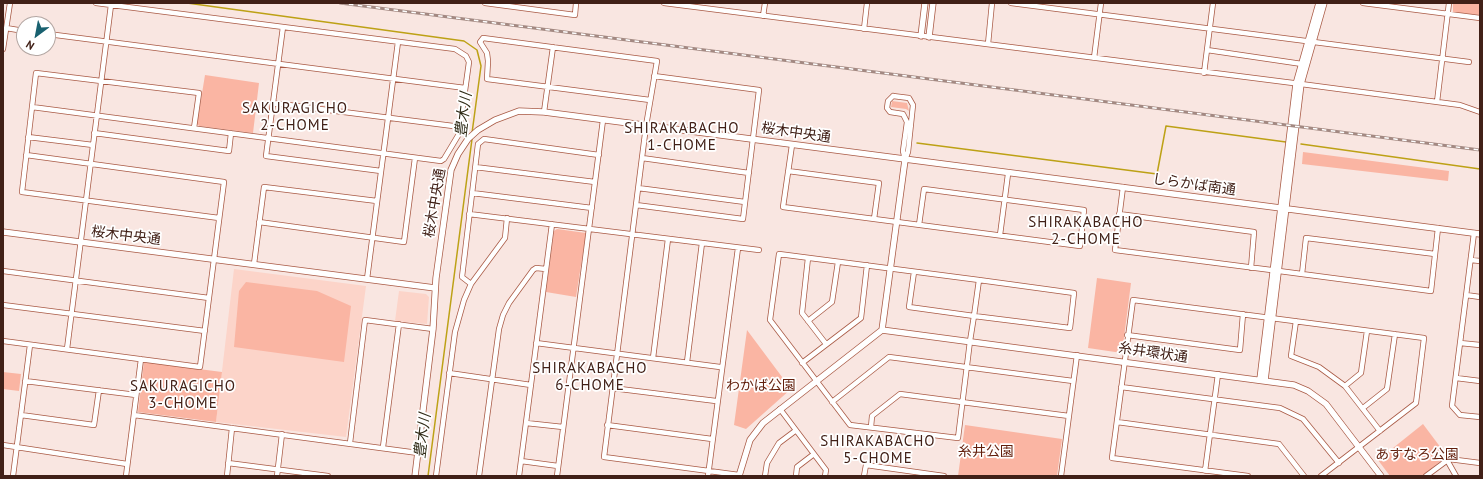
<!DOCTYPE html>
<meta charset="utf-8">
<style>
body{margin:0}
#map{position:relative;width:1483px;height:479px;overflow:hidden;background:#f9e6e1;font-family:"PT Sans",sans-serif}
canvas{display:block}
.frame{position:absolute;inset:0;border:4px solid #412017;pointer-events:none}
.north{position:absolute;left:16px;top:16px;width:40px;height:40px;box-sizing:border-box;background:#fff;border:1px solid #b3a6a2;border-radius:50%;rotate:212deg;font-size:11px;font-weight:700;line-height:16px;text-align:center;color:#412017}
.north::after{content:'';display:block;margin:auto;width:14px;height:18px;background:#196170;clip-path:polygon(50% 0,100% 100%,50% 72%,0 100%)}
</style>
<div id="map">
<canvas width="1483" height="479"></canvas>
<div class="frame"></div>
<div class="north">N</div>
</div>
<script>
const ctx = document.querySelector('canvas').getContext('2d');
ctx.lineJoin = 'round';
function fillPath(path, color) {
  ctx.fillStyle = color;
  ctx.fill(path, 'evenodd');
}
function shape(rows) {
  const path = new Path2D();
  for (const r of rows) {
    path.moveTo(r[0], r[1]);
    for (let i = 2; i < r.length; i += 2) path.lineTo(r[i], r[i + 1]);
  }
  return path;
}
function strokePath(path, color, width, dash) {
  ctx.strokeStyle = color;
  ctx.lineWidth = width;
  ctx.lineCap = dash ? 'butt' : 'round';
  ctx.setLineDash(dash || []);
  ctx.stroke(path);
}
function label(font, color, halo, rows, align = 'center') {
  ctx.font = font + ' "PT Sans","Noto Sans JP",sans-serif';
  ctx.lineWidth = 3.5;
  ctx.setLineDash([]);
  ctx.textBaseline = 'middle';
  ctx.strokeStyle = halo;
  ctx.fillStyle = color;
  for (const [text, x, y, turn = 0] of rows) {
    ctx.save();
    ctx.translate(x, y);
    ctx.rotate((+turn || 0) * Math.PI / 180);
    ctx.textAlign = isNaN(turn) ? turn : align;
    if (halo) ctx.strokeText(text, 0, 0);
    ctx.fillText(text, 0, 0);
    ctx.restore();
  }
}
fillPath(shape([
 [234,269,366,286,346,437,216,422],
 [399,291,426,294,429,297,427,324,395,321]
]), '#fcd4c9');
fillPath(shape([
 [1453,3,1480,3,1480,15,1453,12],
 [205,75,259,83,253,133,199,126,197,124],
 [892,101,907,103,909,111,906,109,891,107],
 [1303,152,1449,171,1448,181,1302,164],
 [557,229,586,233,576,297,546,292,554,231],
 [1097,278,1131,283,1122,353,1088,348],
 [246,282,317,291,351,306,344,362,234,347,239,291],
 [747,330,791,389,746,429,734,425],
 [144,362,222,372,216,422,138,412],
 [3,372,21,374,19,391,3,389],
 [1423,424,1447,456,1422,476,1390,476,1378,460],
 [965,425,1062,439,1057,476,958,476]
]), '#fab5a3');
strokePath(shape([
 [187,3,464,41,477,50,481,66,472,133],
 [917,143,1157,174,1166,126,1286,142],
 [1301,144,1480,169],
 [428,476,472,139]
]), '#bda115', 1.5);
const minor = shape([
 [485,3,575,15,576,3],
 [664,3,1301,84,1460,105,1480,112],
 [1011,3,1469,62],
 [1363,3,1480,18],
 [763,16,765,3],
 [283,27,266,156,381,171],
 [6,28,24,31],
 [864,29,867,3],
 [48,34,465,88],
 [988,44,992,3],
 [3,49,10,3],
 [1207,50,1302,64],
 [1094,58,1101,3],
 [1204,73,1213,3],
 [893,96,909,98,913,105,908,152,905,160,903,151,907,122,903,114,890,112,887,108,888,101,893,96],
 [650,100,487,79,488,61,487,53,480,42,483,38,657,61,646,126,604,457,739,475],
 [1437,102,1449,3],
 [273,103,461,127],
 [32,107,441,161,444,159,459,134,469,62,466,56,455,49,96,3],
 [544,112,553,47],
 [194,128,199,93,36,73,22,192,219,218],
 [94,133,229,151,231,133],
 [28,137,93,145],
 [792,145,783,207,1080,246,1084,210,924,189,919,225],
 [642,158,749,173],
 [475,167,595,182],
 [788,171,879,183,874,219],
 [1123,187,1115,250,1279,271,1431,291,1438,228],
 [638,188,745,202],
 [472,193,592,208],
 [636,205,743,219,759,90,654,76],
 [469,214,759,250],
 [1119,214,1254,232,1251,268],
 [259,222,404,242,415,158],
 [1474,233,1452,406,1460,415,1480,417],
 [1000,235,1008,174],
 [808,258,802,313,826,344],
 [1471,260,1480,261],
 [254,264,264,187,377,201],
 [3,271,209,298],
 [914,272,909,307,974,316,1070,328,1074,293,979,280,779,254,770,320,850,425,958,438,970,341,974,316,979,280],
 [1302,274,1306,238,1435,254],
 [367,279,398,42],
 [471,284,462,277,478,144,484,139,599,155],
 [1466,295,1480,297],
 [3,305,205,331],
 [808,321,832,302,838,262],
 [1296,321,1291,356,1319,367,1345,386,1380,431],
 [1127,335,1240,350,1243,314],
 [3,341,200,367,224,182,26,155],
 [536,343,720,367],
 [1460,343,1480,345],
 [67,349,111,5],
 [653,358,668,239],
 [687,362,702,243],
 [802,363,861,318,867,265],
 [449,373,531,385],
 [1456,378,1480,381],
 [25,381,136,395],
 [1345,386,1361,373,1367,331],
 [1121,387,1280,408,1303,419,1339,463],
 [612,388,716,401],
 [832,402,889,357,1073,381],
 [1363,408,1387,389,1395,334],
 [780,409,826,470,825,476],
 [21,415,94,425,99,390],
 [134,415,418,453],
 [1117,422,1279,444,1304,476],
 [526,423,563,427],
 [607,425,712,439],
 [871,427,872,416,900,394,1069,416],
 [350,443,365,320,433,329],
 [3,445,127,464],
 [383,447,399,324],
 [1447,460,1456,476],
 [521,461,558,466],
 [228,463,328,476],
 [1205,471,1218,374],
 [13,476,30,345],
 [126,476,141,359],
 [227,476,232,428],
 [277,476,282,434],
 [436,476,455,332,464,300,471,284,505,238,507,218],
 [479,476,499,329,503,315,509,303,533,270,536,268,546,269],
 [519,476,552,224],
 [557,476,603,120],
 [708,476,738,248],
 [765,476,767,463,779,443,795,431],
 [796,476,797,467,814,454],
 [864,476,866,465,944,476],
 [1061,476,1077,355],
 [1248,476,1112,458,1133,300,1424,338,1416,403,1321,476],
 [1426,476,1449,459,1480,463]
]);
const tertiary = shape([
 [921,36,925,3],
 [929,37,933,3],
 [3,232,435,288],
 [882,330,905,160],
 [1260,379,1296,84,1319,3],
 [1265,380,1301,84,1324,3],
 [415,476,433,329,436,278,451,170,458,154,468,139,478,130,495,120,519,111,544,112,1480,234],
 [739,476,750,440,763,423,882,330,1294,385,1308,391,1326,404,1381,476]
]);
strokePath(minor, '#a95a45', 6);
strokePath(tertiary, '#a95a45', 7);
strokePath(minor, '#fff', 4.5);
strokePath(tertiary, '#fff', 5.5);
const rail = shape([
 [340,3,1480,150]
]);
strokePath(rail, '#a38982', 3);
strokePath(rail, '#fff', 1.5, [4.5]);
label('14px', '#412017', '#fff', [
 ["桜木中央通",796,133,8],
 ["しらかば南通",1194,185,8],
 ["桜木中央通",435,203,-80],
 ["桜木中央通",126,236,7],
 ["糸井環状通",1153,353,8]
]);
label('14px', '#631f0c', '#fff', [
 ["わかば公園",761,386],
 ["糸井公園",986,452],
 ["あすなろ公園",1417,455]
]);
ctx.letterSpacing = '1px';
label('15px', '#412017', '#fff', [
 ["SAKURAGICHO",295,109],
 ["2-CHOME",295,126],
 ["SHIRAKABACHO",682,129],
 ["1-CHOME",682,146],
 ["SHIRAKABACHO",1086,223],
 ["2-CHOME",1086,240],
 ["SHIRAKABACHO",590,369],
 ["6-CHOME",590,386],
 ["SAKURAGICHO",183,387],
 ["3-CHOME",183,404],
 ["SHIRAKABACHO",878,442],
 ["5-CHOME",878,459]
]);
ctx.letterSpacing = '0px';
label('italic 15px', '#302b17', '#fff', [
 ["豊木川",464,115,-83],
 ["豊木川",423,436,-83]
]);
</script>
